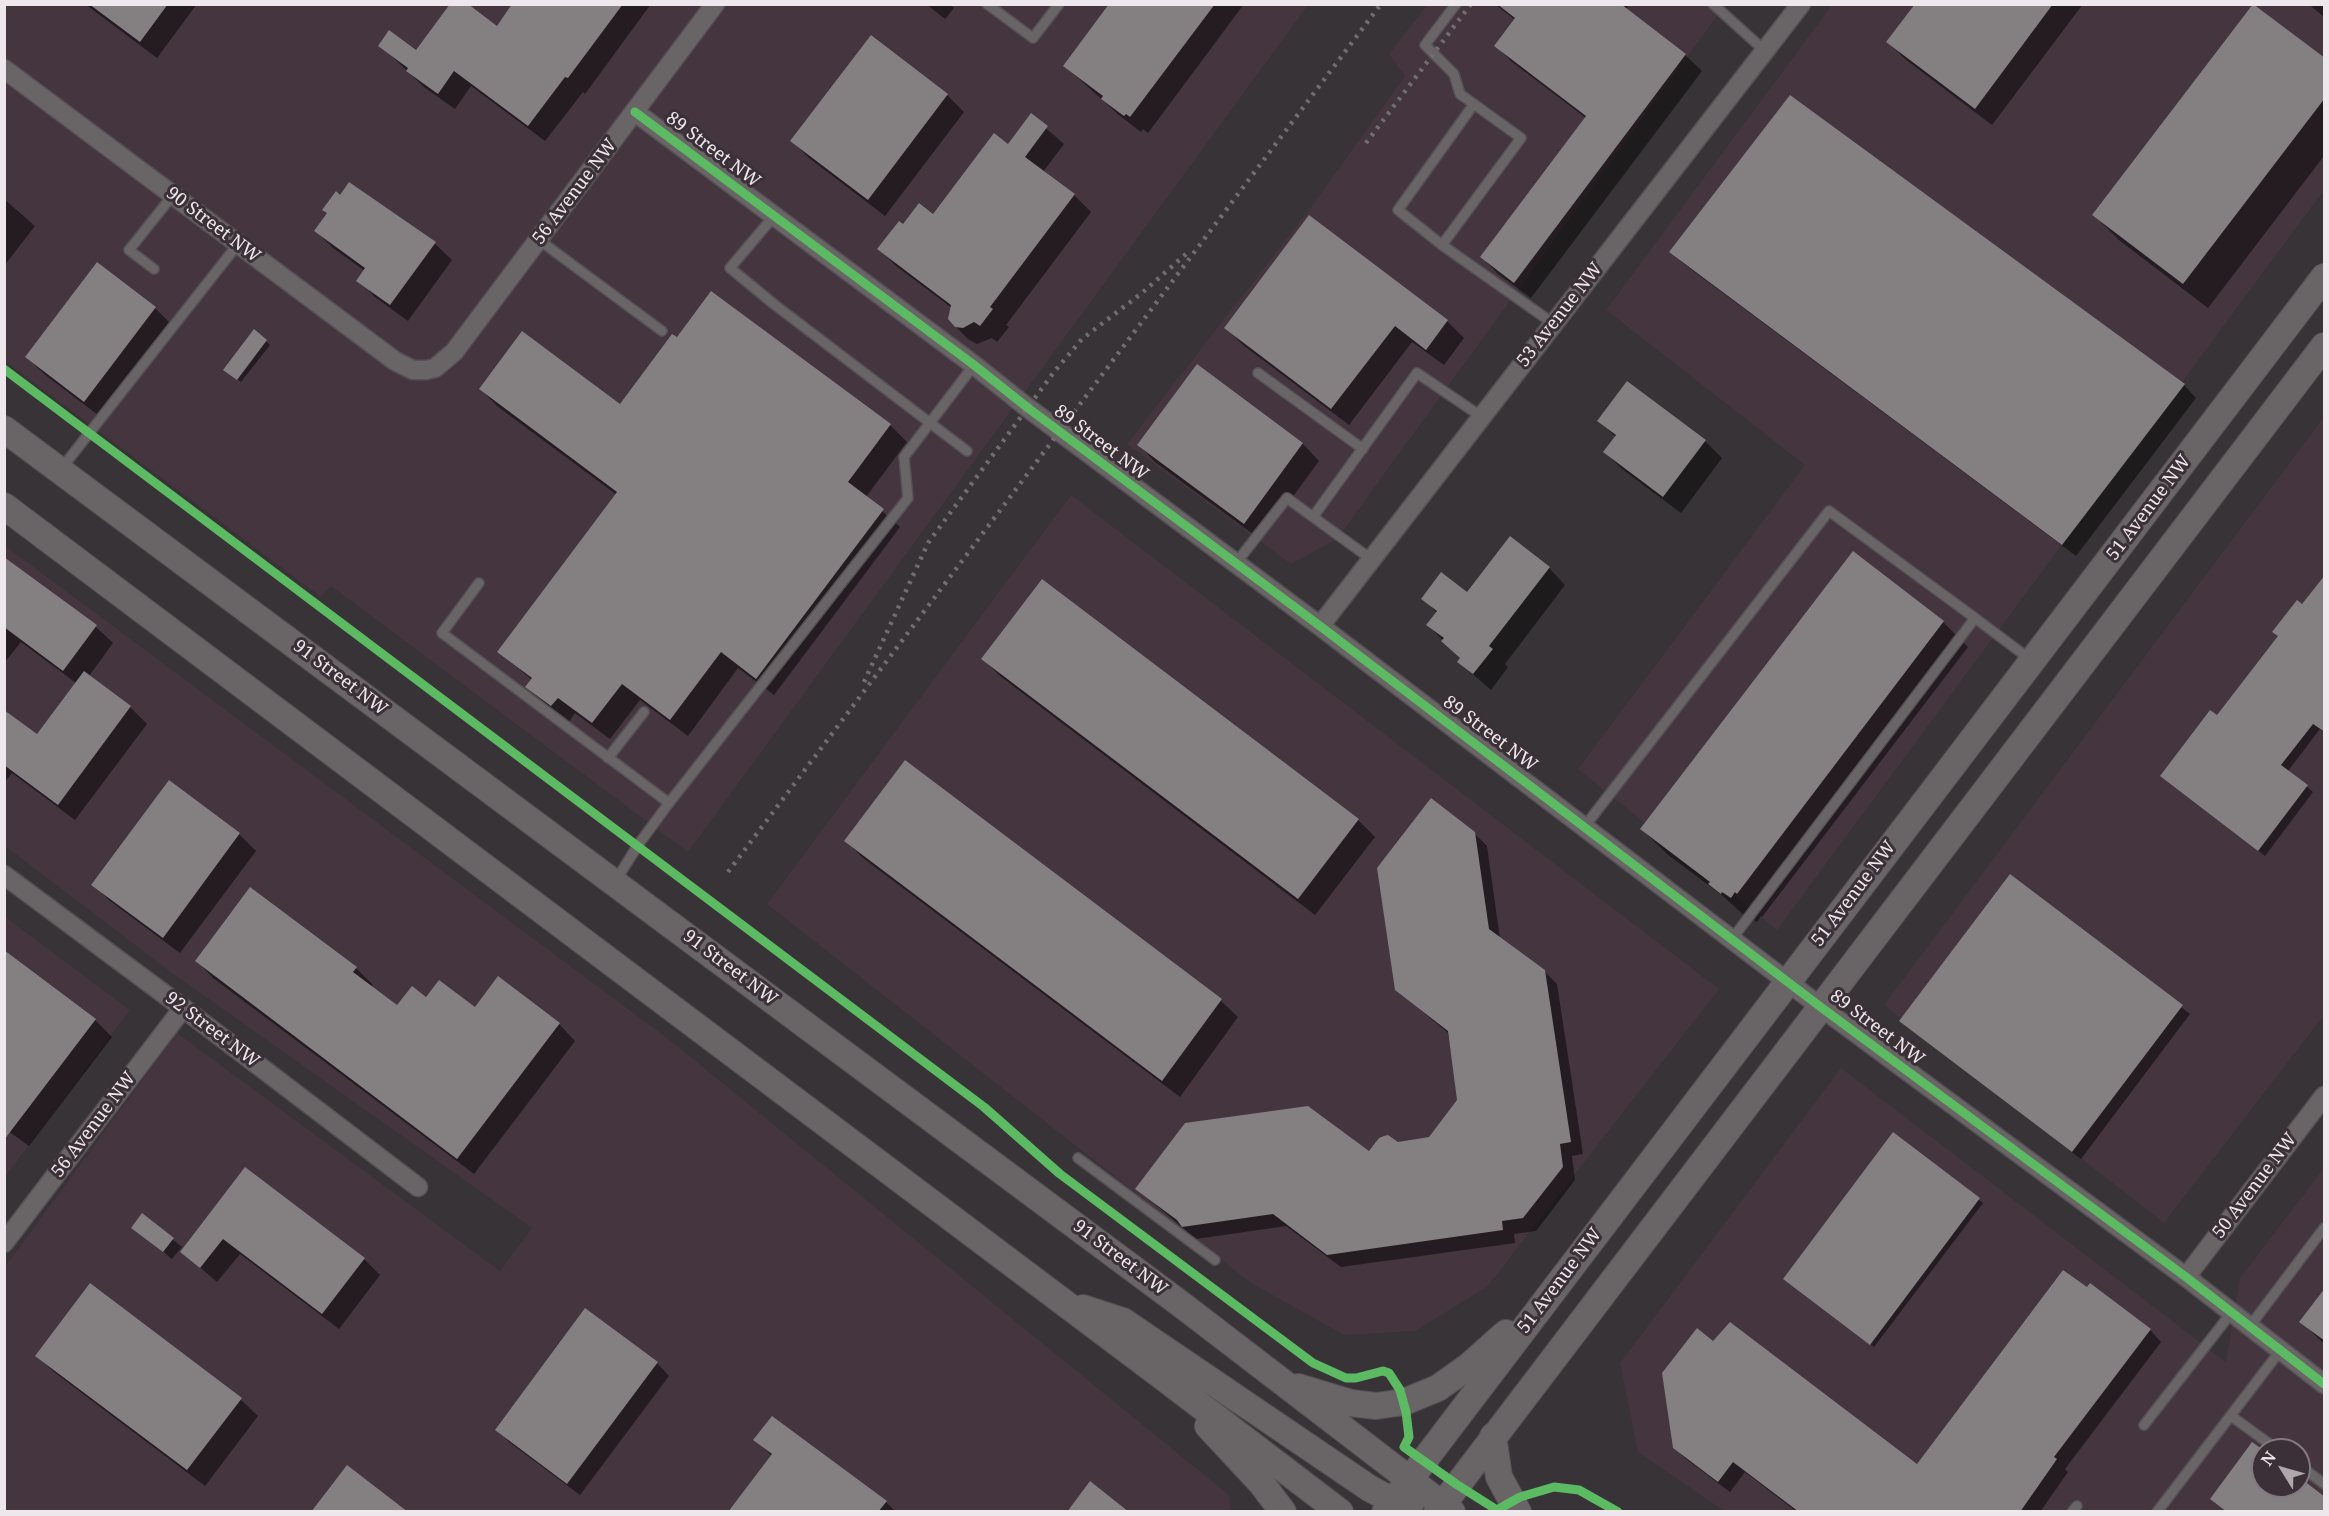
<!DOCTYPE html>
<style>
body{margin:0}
#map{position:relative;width:2329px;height:1516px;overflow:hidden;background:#383336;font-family:"Noto Serif",serif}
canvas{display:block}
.frame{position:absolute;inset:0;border:6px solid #eee7eb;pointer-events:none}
.north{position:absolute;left:2251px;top:1438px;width:60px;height:60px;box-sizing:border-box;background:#3b3037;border:2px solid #83797f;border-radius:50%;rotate:307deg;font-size:16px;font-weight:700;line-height:24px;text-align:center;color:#eee7eb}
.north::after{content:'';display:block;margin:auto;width:21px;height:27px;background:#aea8ac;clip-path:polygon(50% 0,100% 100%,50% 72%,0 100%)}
</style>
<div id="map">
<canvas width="2329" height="1516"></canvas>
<div class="frame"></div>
<div class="north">N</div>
</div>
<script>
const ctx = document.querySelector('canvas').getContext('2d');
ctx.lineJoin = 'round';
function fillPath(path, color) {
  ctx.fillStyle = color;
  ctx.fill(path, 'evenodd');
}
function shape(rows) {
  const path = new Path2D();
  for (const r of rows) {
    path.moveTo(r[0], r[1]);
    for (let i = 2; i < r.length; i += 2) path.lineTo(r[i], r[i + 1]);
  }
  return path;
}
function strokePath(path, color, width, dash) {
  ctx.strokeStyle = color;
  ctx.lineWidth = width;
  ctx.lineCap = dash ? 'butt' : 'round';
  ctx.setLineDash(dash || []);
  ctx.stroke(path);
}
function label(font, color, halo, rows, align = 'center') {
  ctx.font = font + ' "Noto Serif",serif';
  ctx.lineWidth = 6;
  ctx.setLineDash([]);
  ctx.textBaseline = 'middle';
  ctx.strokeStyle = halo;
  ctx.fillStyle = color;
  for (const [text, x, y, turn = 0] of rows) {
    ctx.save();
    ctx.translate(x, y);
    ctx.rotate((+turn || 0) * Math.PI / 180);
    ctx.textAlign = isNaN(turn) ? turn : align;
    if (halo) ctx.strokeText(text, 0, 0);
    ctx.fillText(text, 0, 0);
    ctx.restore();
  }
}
fillPath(shape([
 [9,4,1308,5,688,852,331,586,321,597,5,361,4,10],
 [1427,5,1725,5,1337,539,1291,564,1127,444,1309,210,1405,76,1389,54],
 [1832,5,2324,5,2324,190,1777,930,1578,769,1805,465,1606,310],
 [2324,417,2324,1015,2164,1223,1884,1005],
 [1071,495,1719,989,1487,1287,1415,1331,1344,1335,1251,1283,767,904],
 [4,545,671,1041,1229,1495,1231,1511,5,1511,5,1267,177,1033,500,1271,532,1228,172,973,5,846],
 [4,916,130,1010,5,1177,4,1177],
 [1841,1068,2226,1362,2240,1278,2324,1168,2324,1511,1724,1511,1638,1452,1620,1363],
 [2263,1450,2299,1450,2299,1486,2263,1486]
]), '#44353f');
fillPath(shape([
 [85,4,197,4,157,58],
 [514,4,651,4,585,94,583,92,545,141,471,86,455,109,424,87,380,45,416,52,497,28],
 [926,4,950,4,954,8,945,19],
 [1111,4,1244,4,1148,133,1143,129,1141,132,1120,116,1065,66],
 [1495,4,1629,4,1626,10,1685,55,1702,71,1531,298,1498,274,1482,257,1586,118,1512,62,1496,46,1515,20],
 [1916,4,2083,4,1992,125,1905,59,1888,42],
 [2309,4,2324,4,2324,17,2312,7],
 [2324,60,2324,156,2208,308,2119,240,2094,215],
 [947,95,964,112,885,216,809,158,792,141],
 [1031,115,1064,144,1043,172,1074,195,1091,212,1006,325,1009,327,997,342,992,338,977,344,968,339,951,322,952,308,896,266,879,249,903,226,933,216,1009,146],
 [349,184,435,244,452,260,408,321,375,297,358,280,365,271,333,248,316,231],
 [4,199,35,226,4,266],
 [1309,217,1447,321,1464,338,1444,365,1412,342,1349,425,1243,345,1226,328],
 [1671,252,2184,385,2196,398,2076,556,1684,264],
 [155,308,172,325,102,418,44,374,27,357],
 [266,341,270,345,241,382,229,373],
 [1197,366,1303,444,1319,461,1261,540,1155,462,1139,445],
 [1628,383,1705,441,1722,458,1681,513,1622,469,1605,452,1616,437,1599,421],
 [481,389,620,406,890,425,907,442,866,497,900,527,774,695,738,668,688,736,640,700,610,739,575,713,569,722,544,703,527,687,532,680,499,652,617,495,497,406],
 [4,558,96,627,113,643,89,676,130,707,147,724,75,820,12,773,4,783,4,712,37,736,76,683,21,642,4,663],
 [1549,568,1565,585,1505,664,1508,667,1491,690,1459,662,1461,659,1428,625,1437,613,1423,598,1468,594],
 [1042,581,1358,820,1375,837,1315,915,1000,676,983,659],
 [2324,585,2324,732,2320,729,2288,771,2313,792,2265,856,2162,776,2217,718,2302,606],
 [1943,622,1968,647,1762,917,1761,916,1757,922,1748,916,1747,918,1723,896,1667,854,1642,829],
 [905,762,1221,1001,1238,1017,1180,1097,863,858,846,841],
 [169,782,239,834,256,851,180,953,110,901,93,884],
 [1474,833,1487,846,1500,939,1544,971,1557,984,1583,1154,1572,1156,1575,1180,1536,1231,1514,1234,1515,1243,1341,1267,1286,1226,1196,1239,1137,1189,1370,1153,1398,1143,1430,1139,1459,1101,1448,1033,1396,989],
 [2010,876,2190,1014,2081,1159,1901,1021],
 [197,961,356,968,373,985,371,987,397,1007,427,999,559,1024,575,1041,474,1174,213,978],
 [95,1020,112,1037,29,1146,4,1128],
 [1893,1135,1983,1203,1874,1347,1788,1282],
 [245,1169,364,1259,380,1275,339,1329,240,1254,217,1282,182,1252],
 [142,1215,182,1247,172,1259,133,1227],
 [2324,1290,2324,1344,2301,1321],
 [2150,1330,2161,1342,2065,1469,2068,1472,2040,1512,1797,1512,1745,1472,1730,1492,1686,1459,1674,1447,1714,1343,1917,1466],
 [37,1356,241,1400,258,1416,205,1486,54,1372],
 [657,1363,669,1376,580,1495,509,1442,497,1429],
 [755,1440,886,1502,896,1512,730,1512,772,1456]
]), '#0007');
fillPath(shape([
 [89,4,168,4,140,42],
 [450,4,468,4,497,26,512,4,623,4,568,78,565,77,528,126,454,71,438,94,406,71,408,68,378,46,389,30,416,50],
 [1109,4,1215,4,1130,117,1126,114,1124,116,1101,99,1103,96,1063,66],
 [1497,4,1621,4,1686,54,1514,283,1480,257,1586,116,1494,46,1515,18],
 [1915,4,2053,4,1975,109,1886,42],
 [2253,4,2325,58,2325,98,2183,284,2092,215],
 [871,35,948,94,868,200,790,141],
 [1790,95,2185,384,2062,545,1669,252],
 [1031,113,1048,126,1025,157,1075,194,990,307,993,309,980,326,974,322,963,328,955,327,948,319,951,305,877,249,899,221,903,224,919,203,933,214,994,133,1008,144],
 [349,182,436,242,390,305,356,281,365,268,314,231,327,213,322,210,336,191,340,195],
 [1309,215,1448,320,1426,350,1395,326,1331,409,1224,328],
 [97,262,156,307,84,402,25,357],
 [711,291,891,424,848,482,884,509,756,679,721,652,670,720,622,684,592,723,558,698,551,706,525,687,532,678,497,652,617,492,479,389,522,331,620,404,672,334,677,337],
 [254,329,267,340,237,380,223,370],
 [1197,364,1303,443,1244,524,1137,445],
 [1627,381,1706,440,1663,497,1603,452,1616,435,1597,421],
 [1510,536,1550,567,1489,646,1493,649,1473,674,1457,662,1460,658,1441,641,1444,638,1426,625,1437,611,1421,599,1441,572,1467,592],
 [1853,551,1944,621,1737,894,1735,892,1731,898,1722,892,1721,894,1708,884,1710,882,1640,829],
 [4,557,97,625,63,671,4,627],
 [2325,575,2325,732,2313,724,2281,765,2308,785,2258,851,2160,776,2210,710,2217,715,2278,636,2272,632,2297,600,2302,604],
 [1042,579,1359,819,1298,899,981,659],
 [84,671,131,706,58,805,4,765,4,710,37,734],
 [905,760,1222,999,1162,1081,844,841],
 [169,780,240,833,163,938,91,885],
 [1431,798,1475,832,1489,929,1545,970,1571,1142,1560,1144,1563,1167,1523,1218,1502,1221,1503,1230,1327,1255,1273,1214,1182,1227,1177,1220,1135,1189,1185,1123,1308,1106,1369,1151,1379,1138,1384,1136,1388,1135,1398,1142,1429,1137,1457,1100,1448,1031,1395,990,1377,868],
 [2010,874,2183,1005,2072,1152,1899,1021],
 [250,887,357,967,353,972,397,1005,412,986,426,997,439,980,475,1007,498,976,560,1023,457,1159,195,961],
 [4,950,96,1019,4,1140],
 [1893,1132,1980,1198,1870,1345,1783,1279],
 [245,1167,365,1258,322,1314,223,1239,200,1268,180,1252],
 [142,1213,174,1238,163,1252,131,1228],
 [2063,1270,2087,1287,2090,1283,2151,1329,2054,1457,2057,1459,2020,1512,1799,1512,1733,1462,1718,1482,1673,1448,1662,1373,1697,1328,1713,1341,1730,1322,1917,1464],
 [90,1283,242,1398,187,1470,35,1356],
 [2325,1288,2325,1341,2299,1322],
 [585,1308,658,1362,567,1484,495,1430],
 [772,1416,887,1501,878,1512,728,1512,772,1454,753,1440],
 [2252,1442,2263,1450,2263,1486,2299,1486,2299,1477,2325,1497,2325,1512,2227,1512,2210,1499],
 [347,1465,408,1512,311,1512],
 [1090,1481,1129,1512,1067,1512]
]), '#847f81');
const lane = shape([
 [987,4,1033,38,1059,4],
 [1456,4,1425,45,1454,74,1460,94,1521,138,1442,245,1554,324],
 [1713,4,1765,51],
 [774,216,730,268,775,305,967,451],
 [539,240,662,331],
 [1442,245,1398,210,1474,104],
 [154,269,129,250,173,195],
 [1258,373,1363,449],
 [61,469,238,244],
 [1371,559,1313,517,1417,373,1482,417],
 [1236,563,1287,498,1313,517],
 [479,583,442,633,669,803,638,845,615,882],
 [1975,618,2031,660],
 [608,758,644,712],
 [669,803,908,498,904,457,974,365],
 [1585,826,1829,511,1975,618,1732,939],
 [1078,1158,1215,1260],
 [2250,1326,2324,1228],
 [2231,1416,2278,1450],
 [2144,1425,2232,1312],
 [2299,1465,2324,1484],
 [2072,1512,2077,1506],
 [2157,1512,2280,1351]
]);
const street = shape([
 [4,69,395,361,413,370,426,370,435,368,454,352,715,4],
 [635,112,974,365,1028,408,1320,626,1822,1008,2186,1277,2324,1384],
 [1320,626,1801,4],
 [4,875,183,1008,418,1187],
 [4,1243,183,1008],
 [2186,1277,2324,1096]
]);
const secondary = shape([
 [4,429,1182,1305,1452,1512],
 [4,506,1159,1374,1340,1512],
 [1083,1308,1123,1321,1369,1488,1393,1501,1410,1505],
 [1298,1387,1351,1403,1376,1406,1404,1402,1438,1388,1469,1366,1506,1333],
 [1208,1426,1262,1484,1283,1512],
 [1493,1436,1499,1477,1518,1512],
 [1385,1512,2324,277],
 [1437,1512,2324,346]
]);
strokePath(lane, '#555053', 12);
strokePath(street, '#555053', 21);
strokePath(secondary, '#555053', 28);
strokePath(lane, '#696567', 9);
strokePath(street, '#696567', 18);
strokePath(secondary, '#696567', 26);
strokePath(shape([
 [1366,143,1471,4],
 [864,682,928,543,1054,372,1082,339,1142,293,1186,254],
 [728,872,1381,4]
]), '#716e70', 4.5, [3, 6]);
strokePath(shape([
 [635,112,974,365,1028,408,1320,626,1822,1008,2186,1277,2324,1384],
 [4,369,984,1107,1060,1174,1313,1363,1346,1378,1356,1378,1383,1371,1389,1373,1400,1390,1406,1412,1409,1437,1404,1447,1456,1484,1497,1510,1520,1497,1554,1487,1579,1490,1618,1512]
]), '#5cba63', 9);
label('18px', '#eee7eb', '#3b3037', [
 ["89 Street NW",713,150,37],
 ["56 Avenue NW",575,192,-53],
 ["90 Street NW",213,225,37],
 ["53 Avenue NW",1560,315,-52],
 ["89 Street NW",1101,443,37],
 ["51 Avenue NW",2149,508,-53],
 ["91 Street NW",340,678,37],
 ["89 Street NW",1490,734,37],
 ["51 Avenue NW",1854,894,-53],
 ["91 Street NW",730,968,37],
 ["89 Street NW",1877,1028,37],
 ["92 Street NW",212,1030,37],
 ["56 Avenue NW",94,1125,-53],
 ["50 Avenue NW",2255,1186,-53],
 ["91 Street NW",1120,1258,37],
 ["51 Avenue NW",1560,1281,-53]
]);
</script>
